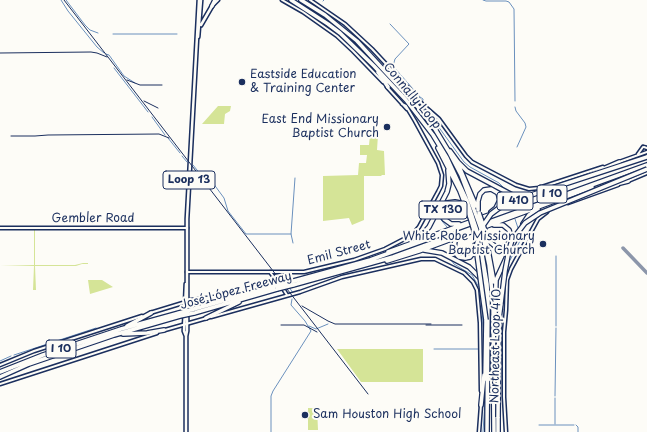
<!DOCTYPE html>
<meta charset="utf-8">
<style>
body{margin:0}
canvas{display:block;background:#fdfcf7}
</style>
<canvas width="647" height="432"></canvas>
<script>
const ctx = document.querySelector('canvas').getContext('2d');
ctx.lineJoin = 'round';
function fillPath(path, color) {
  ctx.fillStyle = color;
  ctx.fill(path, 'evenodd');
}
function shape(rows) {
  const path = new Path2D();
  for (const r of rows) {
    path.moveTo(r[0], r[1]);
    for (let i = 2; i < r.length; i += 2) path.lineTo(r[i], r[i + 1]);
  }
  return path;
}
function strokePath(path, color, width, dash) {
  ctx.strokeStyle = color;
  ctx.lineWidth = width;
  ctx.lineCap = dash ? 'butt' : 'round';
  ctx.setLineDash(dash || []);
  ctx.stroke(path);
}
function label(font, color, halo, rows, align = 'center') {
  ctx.font = font + ' "Playpen Sans",sans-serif';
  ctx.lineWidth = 4;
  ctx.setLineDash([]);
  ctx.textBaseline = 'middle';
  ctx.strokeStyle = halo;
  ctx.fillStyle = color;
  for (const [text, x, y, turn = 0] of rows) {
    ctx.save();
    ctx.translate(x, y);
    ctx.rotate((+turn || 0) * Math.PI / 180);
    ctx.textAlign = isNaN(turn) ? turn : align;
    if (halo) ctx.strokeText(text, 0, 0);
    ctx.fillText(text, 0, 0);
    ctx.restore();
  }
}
fillPath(shape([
 [218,106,237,106,231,106,230,111,225,114,224,124,202,124],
 [370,135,378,135,377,150,384,151,385,175,382,175,381,176,364,176,364,220,352,225,349,218,323,221,323,176,358,175,359,163,366,163,367,155,360,155,360,145,369,145],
 [34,230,35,230,35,265,75,265,83,263,88,263,88,264,82,264,76,266,35,266,36,290,33,290,34,266,0,265,34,265],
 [88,280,102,280,113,287,90,294],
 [337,349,423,349,423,382,361,382],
 [308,408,317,408,318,430,308,430]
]), '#d5e497');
strokePath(shape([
 [61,0,68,11,97,47,104,53],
 [66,0,85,25,90,30,98,33],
 [483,0,486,1,506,1,509,2,514,9,515,101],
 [323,1,324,0],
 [390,24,409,44,395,59,393,66,420,97,423,99,423,100],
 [113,34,177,34],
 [106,54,109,55,124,76,135,83],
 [114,68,148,112],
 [409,94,435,122,464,162,470,167,499,183,504,188],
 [515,107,516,111,525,123,526,127,517,147],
 [152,117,165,135],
 [168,138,180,153],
 [182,156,187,162],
 [193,165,201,175],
 [202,177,210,179,224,198,228,211,246,234,291,234],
 [505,194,508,201],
 [430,210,434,213],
 [424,212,428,205],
 [437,215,447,227],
 [515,219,518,228],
 [293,243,291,234,295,178],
 [451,255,452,242],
 [451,260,454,264,472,275,480,289],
 [508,264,521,239,521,234],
 [285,274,284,278,285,281],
 [289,287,293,293],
 [501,290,503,274],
 [481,298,484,335],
 [309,326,316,329,328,324],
 [556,326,556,256],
 [434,349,479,349],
 [14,355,96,328],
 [0,361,11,356],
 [555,396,556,328],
 [555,398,555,424],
 [500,415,500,432],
 [539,425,574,425],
 [576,425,578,427,578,432],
 [271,432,271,396,273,391,311,331,305,321,291,305,292,299],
 [483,432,485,401,485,381]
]), '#6a90bd', 1);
strokePath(shape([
 [623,248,647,273]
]), '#8c96aa', 3.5);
const secondary = shape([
 [282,0,303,12,337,36,353,51,383,82],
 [310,0,345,24,372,49,399,78],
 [214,4,218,0],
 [387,87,407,109],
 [409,89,423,105,439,119,466,156,472,162,516,185,529,189,539,188,603,167],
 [644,147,647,148],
 [638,154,643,147],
 [619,162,647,152],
 [628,181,647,173],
 [568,203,618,185],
 [0,228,187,228],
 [187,272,304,272,354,260,385,249,412,235,419,227,438,192,441,186,442,175,438,163,415,121,406,106,402,104],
 [270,272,279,284],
 [282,287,287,295],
 [150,313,186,302],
 [211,317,300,292,342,277,421,259,435,259,464,273,473,282,477,290,480,323,481,391],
 [165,330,207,318],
 [0,365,34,351,142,316],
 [0,384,157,333],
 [479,432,481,405],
 [506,432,504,397,504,332,506,310,507,280,511,269,532,230,538,219,547,212]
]);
const primary = shape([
 [201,25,212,6],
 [198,37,201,0],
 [186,284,184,331,186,336,186,432],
 [186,336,187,331,187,219,199,0]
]);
const highway = shape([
 [291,0,328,24,340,33,374,66,406,100,433,135,447,158,467,201,472,216],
 [301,0,325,15,357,41,417,106,435,129,449,152,461,175,476,215],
 [212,6,215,0],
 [378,72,388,87],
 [390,73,409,89],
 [438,148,460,191,470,217],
 [450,151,458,162,467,171,514,196,522,198],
 [458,164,476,206],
 [589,175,619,162],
 [608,186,628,181],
 [478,210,478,201,480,194,484,190,491,189,498,193,500,200,496,208,491,212],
 [459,224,451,224,444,219,443,213,444,207,447,203,455,202,460,203,466,210],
 [523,224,529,215,538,209],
 [482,232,489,265,493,301,494,432],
 [475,234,481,259,486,305],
 [485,235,490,242,496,247,503,247,508,244,511,237,509,230,503,225,494,225],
 [459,237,455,241,454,248,457,255,459,257,465,258,470,257,474,252,475,245],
 [479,237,487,284,488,301,487,432],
 [418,239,429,227,447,192,449,184,448,170],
 [486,239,494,282],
 [510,249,519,233],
 [424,250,442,253,469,267,480,278],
 [388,252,590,178],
 [387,261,419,251,592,187],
 [290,282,370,260,647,160],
 [293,285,393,257,647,165],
 [188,301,242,294],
 [194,309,275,286],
 [194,313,277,289],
 [495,315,496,280,508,254],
 [206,318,239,302],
 [127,326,151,313],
 [123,334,147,333,164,330],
 [0,372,43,355,121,329,179,313],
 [0,377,29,364,114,335,180,316],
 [485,379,486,320],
 [481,405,484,375],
 [498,432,498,417]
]);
strokePath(secondary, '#1b2f5e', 5);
strokePath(primary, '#1b2f5e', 5.5);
strokePath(highway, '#1b2f5e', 6);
strokePath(secondary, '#fdfcf7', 2);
strokePath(primary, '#fdfcf7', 2.5);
strokePath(highway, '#fdfcf7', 3.5);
strokePath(shape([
 [64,0,368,394],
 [0,53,91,52,97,53,107,57],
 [127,80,140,85,162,85],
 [144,101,158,108],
 [11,136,35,136,48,135,159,134,169,138],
 [302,306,328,321,335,324,431,324],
 [281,325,304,325,317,332],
 [426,325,462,325]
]), '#1b2f5e', 1);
const highwayBridge = shape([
 [479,213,485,231],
 [476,215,481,229],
 [472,216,478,234],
 [470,217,475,234],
 [275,286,290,282],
 [277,289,293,285],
 [179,313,194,309],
 [180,316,194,313],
 [486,320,476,247,482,227,491,214,499,208,510,202,647,157],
 [498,417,499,319,505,271,509,250,512,240,525,223,540,213,647,169]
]);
strokePath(highwayBridge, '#1b2f5e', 6, []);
strokePath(highwayBridge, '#fdfcf7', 3.5);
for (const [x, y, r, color] of [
 [242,82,4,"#1b2f5e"],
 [387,127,4,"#1b2f5e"],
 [543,244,4,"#1b2f5e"],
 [305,415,4,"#1b2f5e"]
]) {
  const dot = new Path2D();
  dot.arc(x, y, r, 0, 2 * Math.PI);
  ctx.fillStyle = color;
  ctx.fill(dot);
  strokePath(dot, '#fdfcf7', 1.5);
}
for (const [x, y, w] of [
 [189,180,52],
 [552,194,30],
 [515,201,36],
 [443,210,48],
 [61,349,30]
]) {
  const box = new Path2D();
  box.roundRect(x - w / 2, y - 9, w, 18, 3);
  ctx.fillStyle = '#fdfcf7';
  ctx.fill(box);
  strokePath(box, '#1b2f5e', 1);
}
label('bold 11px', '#1b2f5e', null, [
 ["Loop 13",189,180],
 ["I 10",552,194],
 ["I 410",515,201],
 ["TX 130",443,210],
 ["I 10",61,349]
]);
label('12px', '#1b2f5e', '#fdfcf7', [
 ["Eastside Education",250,75],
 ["& Training Center",250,89],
 ["East End Missionary",379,120,"right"],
 ["Baptist Church",379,134,"right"],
 ["White Robe Missionary",535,237,"right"],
 ["Baptist Church",535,251,"right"],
 ["Sam Houston High School",313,415]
], 'left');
label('12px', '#1b2f5e', '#fdfcf7', [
 ["Connally Loop",412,96,50],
 ["Gembler Road",93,219],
 ["Emil Street",339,253,-15],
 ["José López Freeway",236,291,-15],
 ["Northeast Loop 410",496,346,-89]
]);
</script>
